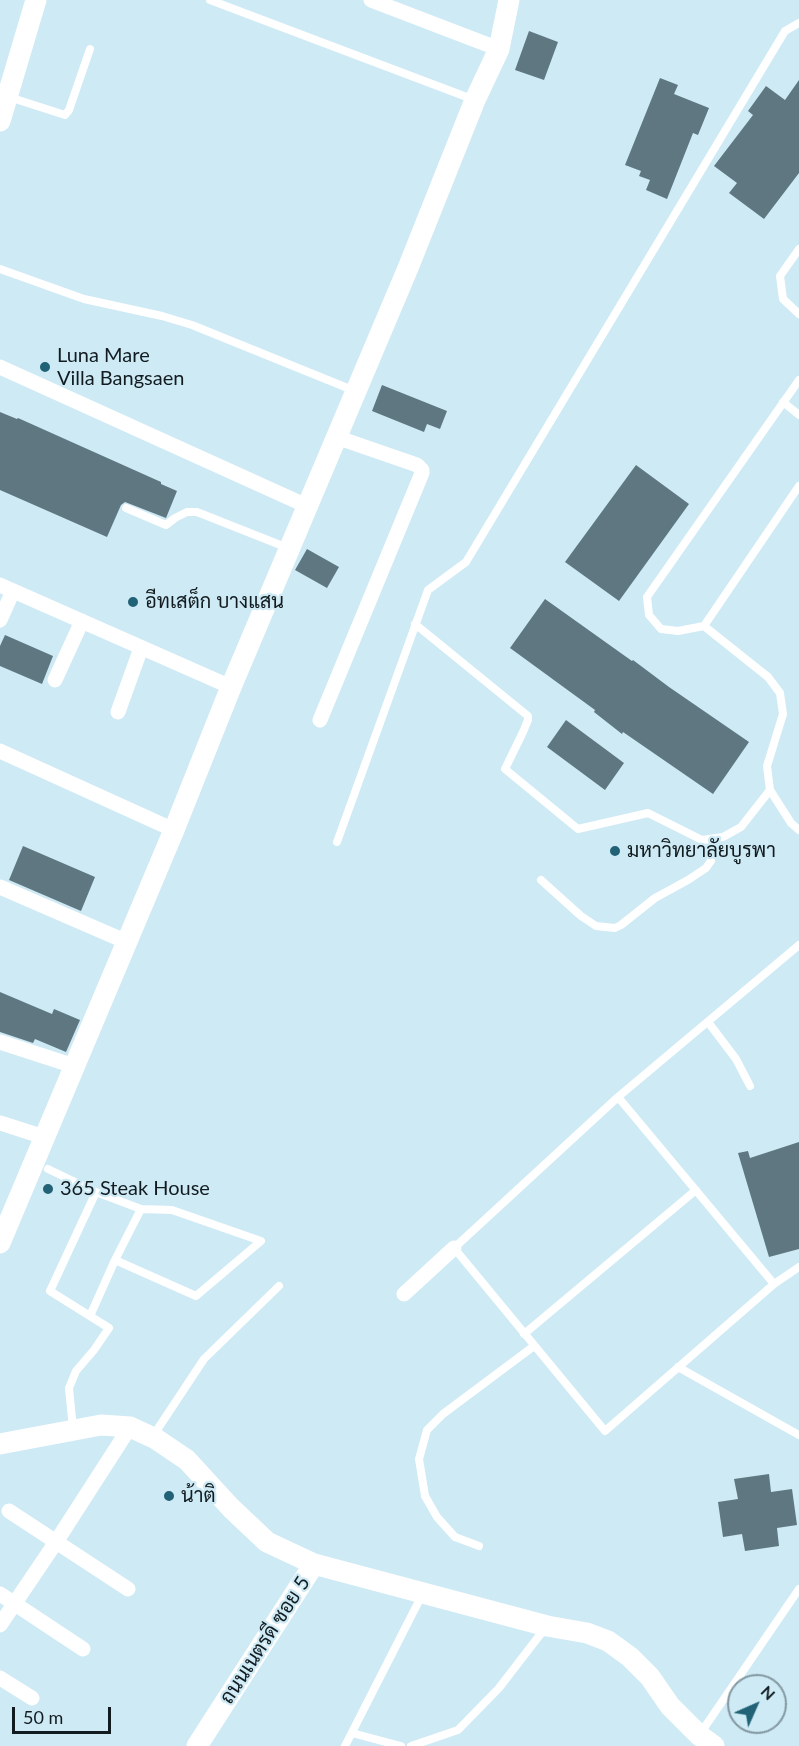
<!DOCTYPE html>
<meta charset="utf-8">
<style>
body{margin:0}
#map{position:relative;width:799px;height:1746px;overflow:hidden;background:#ceeaf5;font-family:Lato,sans-serif}
canvas{display:block}
.north{position:absolute;left:727px;top:1674px;width:60px;height:60px;box-sizing:border-box;background:#ceeaf5;border:2px solid #8398a0;border-radius:50%;rotate:45deg;font-size:16px;font-weight:700;line-height:24px;text-align:center;color:#121c20}
.north::after{content:'';display:block;margin:auto;width:21px;height:27px;background:#216276;clip-path:polygon(50% 0,100% 100%,50% 72%,0 100%)}
.scale{position:absolute;left:12px;top:1707px;width:99px;height:27px;box-sizing:border-box;border:3px solid #121c20;border-top:0;padding-left:8px;font-size:18px;line-height:21px;white-space:nowrap;color:#121c20;-webkit-text-stroke:4px #ceeaf5;paint-order:stroke}
</style>
<div id="map">
<canvas width="799" height="1746"></canvas>
<div class="north">N</div>
<div class="scale">50 m</div>
</div>
<script>
const ctx = document.querySelector('canvas').getContext('2d');
ctx.lineJoin = 'round';
function fillPath(path, color) {
  ctx.fillStyle = color;
  ctx.fill(path, 'evenodd');
}
function shape(rows) {
  const path = new Path2D();
  for (const r of rows) {
    path.moveTo(r[0], r[1]);
    for (let i = 2; i < r.length; i += 2) path.lineTo(r[i], r[i + 1]);
  }
  return path;
}
function strokePath(path, color, width, dash) {
  ctx.strokeStyle = color;
  ctx.lineWidth = width;
  ctx.lineCap = dash ? 'butt' : 'round';
  ctx.setLineDash(dash || []);
  ctx.stroke(path);
}
function label(font, color, halo, rows, align = 'center') {
  ctx.font = font + ' Lato,Sarabun,sans-serif';
  ctx.lineWidth = 4.5;
  ctx.setLineDash([]);
  ctx.textBaseline = 'middle';
  ctx.strokeStyle = halo;
  ctx.fillStyle = color;
  for (const [text, x, y, turn = 0] of rows) {
    ctx.save();
    ctx.translate(x, y);
    ctx.rotate((+turn || 0) * Math.PI / 180);
    ctx.textAlign = isNaN(turn) ? turn : align;
    if (halo) ctx.strokeText(text, 0, 0);
    ctx.fillText(text, 0, 0);
    ctx.restore();
  }
}
fillPath(shape([
 [529,31,558,42,544,80,515,70],
 [660,78,678,85,674,94,709,108,698,135,693,133,667,199,646,190,650,180,639,176,641,171,625,165],
 [799,80,799,173,764,219,729,193,737,183,714,166,753,115,748,111,766,86,785,100],
 [382,385,447,411,440,429,427,424,424,432,372,411],
 [0,412,17,419,18,418,161,482,161,484,177,491,166,518,125,502,121,505,107,537,0,490],
 [636,465,689,504,619,601,565,562],
 [307,549,339,567,327,588,295,570],
 [545,599,632,661,633,660,669,687,749,742,713,794,623,732,622,734,594,712,595,710,510,648],
 [5,635,53,656,42,684,0,666,0,646],
 [566,720,624,763,605,790,547,747],
 [23,846,95,877,81,911,9,880],
 [0,992,52,1014,54,1009,80,1020,66,1052,35,1039,33,1043,0,1032],
 [799,1142,799,1249,769,1257,738,1153,748,1151,750,1158],
 [769,1474,771,1492,792,1489,797,1525,777,1528,779,1546,745,1551,742,1534,723,1537,718,1502,738,1499,734,1479]
]), '#5f7781');
strokePath(shape([
 [210,0,472,99],
 [9,97,65,115,69,110,90,49],
 [799,249,780,276,783,299,799,314],
 [0,269,84,299,162,316,192,325,355,391],
 [799,380,647,597,649,615,661,629,678,631,704,626,799,486],
 [783,402,799,415],
 [126,508,166,525,175,518,187,512,197,512,288,548],
 [415,624,528,716,528,720,523,732,505,769,578,829,648,813,702,840,723,837,741,827,770,790],
 [704,626,768,677,780,693,783,714,767,766,770,790,791,823,799,830],
 [337,842,428,590,466,562,785,31,799,23],
 [541,880,581,916,596,926,615,928,621,925,655,898,688,880,706,868,711,861,712,839],
 [799,945,618,1097,454,1248,605,1431,774,1284,799,1267],
 [708,1022,736,1059,750,1086],
 [618,1097,774,1284],
 [48,1169,96,1192,50,1291,109,1328,94,1350,76,1371,69,1388,73,1429],
 [115,1260,141,1209],
 [90,1316,115,1260,196,1296,261,1241,172,1210,141,1209,96,1192],
 [524,1334,696,1190],
 [678,1367,799,1435],
 [153,1436,204,1359,279,1286],
 [479,1546,455,1537,437,1517,425,1496,419,1459,427,1430,443,1414,534,1346],
 [352,1733,401,1746],
 [700,1734,799,1589],
 [345,1746,422,1595],
 [411,1746,458,1730,499,1688,546,1627]
]), '#fff', 8);
strokePath(shape([
 [371,0,499,49],
 [0,367,307,506],
 [0,585,231,687],
 [0,620,13,591],
 [55,680,82,621],
 [118,712,141,648],
 [320,720,422,473,422,470,417,465,336,437],
 [0,751,174,830],
 [0,887,127,942],
 [0,1042,74,1066],
 [0,1123,44,1137],
 [404,1294,454,1248],
 [9,1511,128,1589],
 [0,1594,83,1649],
 [0,1625,56,1542,130,1427],
 [0,1678,32,1698]
]), '#fff', 15);
strokePath(shape([
 [0,121,36,0],
 [0,1243,174,830,231,687,408,268,475,100,499,49,509,0],
 [0,1444,101,1425,130,1427,156,1439,187,1460,231,1508,267,1542,314,1564,547,1626,587,1633,608,1641,630,1657,650,1677,670,1706,699,1735,714,1746],
 [197,1746,314,1564]
]), '#fff', 21);
for (const [x, y, r, color] of [
 [45,367,6,"#216276"],
 [133,602,6,"#216276"],
 [615,851,6,"#216276"],
 [48,1189,6,"#216276"],
 [169,1496,6,"#216276"]
]) {
  const dot = new Path2D();
  dot.arc(x, y, r, 0, 2 * Math.PI);
  ctx.fillStyle = color;
  ctx.fill(dot);
  strokePath(dot, '#ceeaf5', 2);
}
label('20px', '#121c20', '#ceeaf5', [
 ["Luna Mare",57,356],
 ["Villa Bangsaen",57,379],
 ["อีทเสต็ก บางแสน",145,602],
 ["มหาวิทยาลัยบูรพา",627,851],
 ["365 Steak House",60,1189],
 ["น้าติ",181,1496]
], 'left');
label('20px', '#121c20', '#ceeaf5', [
 ["ถนนเนตรดี ซอย 5",265,1640,-57]
]);
</script>
